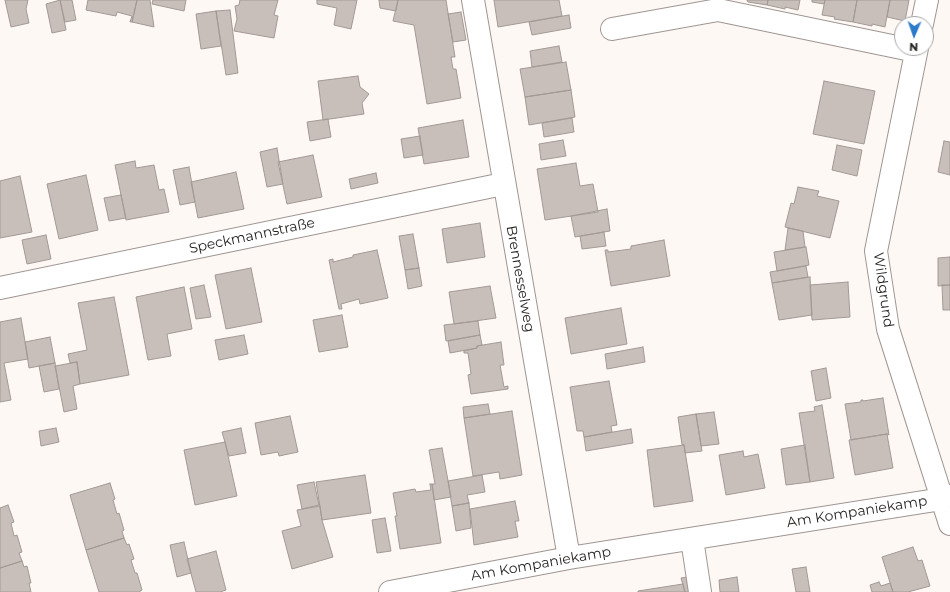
<!DOCTYPE html>
<meta charset="utf-8">
<style>
body{margin:0}
#map{position:relative;width:950px;height:592px;overflow:hidden;background:#fef8f5;font-family:Montserrat,sans-serif}
canvas{display:block}
.north{position:absolute;left:894px;top:16px;width:40px;height:40px;box-sizing:border-box;background:#fff;border:1px solid #a7a5a5;border-radius:50%;rotate:182deg;font-size:11px;font-weight:700;line-height:16px;text-align:center;color:#221f1d}
.north::after{content:'';display:block;margin:auto;width:14px;height:18px;background:#2c7bca;clip-path:polygon(50% 0,100% 100%,50% 72%,0 100%)}
</style>
<div id="map">
<canvas width="950" height="592"></canvas>
<div class="north">N</div>
</div>
<script>
const ctx = document.querySelector('canvas').getContext('2d');
ctx.lineJoin = 'round';
function fillPath(path, color) {
  ctx.fillStyle = color;
  ctx.fill(path, 'evenodd');
}
function shape(rows) {
  const path = new Path2D();
  for (const r of rows) {
    path.moveTo(r[0], r[1]);
    for (let i = 2; i < r.length; i += 2) path.lineTo(r[i], r[i + 1]);
  }
  return path;
}
function strokePath(path, color, width, dash) {
  ctx.strokeStyle = color;
  ctx.lineWidth = width;
  ctx.lineCap = dash ? 'butt' : 'round';
  ctx.setLineDash(dash || []);
  ctx.stroke(path);
}
function label(font, color, halo, rows, align = 'center') {
  ctx.font = font + ' Montserrat,sans-serif';
  ctx.lineWidth = 3;
  ctx.setLineDash([]);
  ctx.textBaseline = 'middle';
  ctx.strokeStyle = halo;
  ctx.fillStyle = color;
  for (const [text, x, y, turn = 0] of rows) {
    ctx.save();
    ctx.translate(x, y);
    ctx.rotate((+turn || 0) * Math.PI / 180);
    ctx.textAlign = isNaN(turn) ? turn : align;
    if (halo) ctx.strokeText(text, 0, 0);
    ctx.fillText(text, 0, 0);
    ctx.restore();
  }
}
const building = shape([
 [5,0,28,0,26,9,29,23,11,27,5,0],
 [60,0,72,0,76,20,65,22,60,0],
 [60,0,66,30,52,33,46,4,60,0],
 [88,0,137,0,132,22,130,22,132,16,117,12,116,16,86,10,88,0],
 [137,0,150,0,154,27,132,22,137,0],
 [153,0,186,0,184,11,152,4,153,0],
 [240,0,278,0,274,15,278,16,274,38,234,31,237,19,235,6,239,5,240,0],
 [317,0,357,0,351,29,334,25,337,8,317,4,317,0],
 [379,0,398,0,396,11,380,8,379,0],
 [398,0,446,0,455,57,451,57,453,69,456,69,461,98,427,104,414,25,393,21,398,0],
 [494,0,559,0,562,16,498,27,494,0],
 [747,0,768,0,767,5,748,2,747,0],
 [768,0,800,0,798,10,785,7,785,9,767,5,768,0],
 [812,0,825,0,824,4,812,2,812,0],
 [825,0,857,0,853,22,834,19,835,17,822,15,825,0],
 [857,0,890,0,885,27,872,24,872,26,853,22,857,0],
 [890,0,909,0,905,21,887,17,890,0],
 [230,10,238,73,226,75,216,11,230,10],
 [216,11,221,46,201,49,196,14,216,11],
 [461,12,466,40,453,42,448,14,461,12],
 [569,15,571,28,532,35,529,22,569,15],
 [559,46,562,62,532,67,530,51,559,46],
 [566,62,571,90,525,97,520,69,566,62],
 [358,76,360,87,369,94,362,103,364,114,323,120,318,81,358,76],
 [824,81,875,91,864,144,813,134,824,81],
 [571,90,575,117,529,125,525,97,571,90],
 [572,118,574,132,544,137,542,123,572,118],
 [328,119,331,137,310,141,307,122,328,119],
 [463,120,469,157,424,164,418,128,463,120],
 [420,136,423,155,404,158,401,139,420,136],
 [563,140,566,156,541,160,539,144,563,140],
 [944,141,950,142,950,175,938,172,944,141],
 [837,145,862,150,857,176,832,170,837,145],
 [277,148,283,184,267,187,260,152,277,148],
 [313,155,322,197,287,204,278,162,313,155],
 [135,161,136,168,154,165,159,190,164,189,169,212,126,220,115,165,135,161],
 [576,163,580,186,593,184,598,212,545,220,537,169,576,163],
 [189,167,195,202,180,205,173,170,189,167],
 [236,172,244,209,198,218,191,182,236,172],
 [376,173,378,183,351,189,349,179,376,173],
 [86,175,98,230,59,239,47,184,86,175],
 [20,176,32,232,0,238,0,181,20,176],
 [798,187,819,191,817,196,839,201,830,238,785,227,791,203,794,204,798,187],
 [121,195,126,218,109,221,104,198,121,195],
 [607,209,610,231,575,237,571,216,607,209],
 [480,223,485,257,447,263,442,229,480,223],
 [788,228,803,231,805,247,785,250,788,228],
 [604,232,606,246,582,249,580,236,604,232],
 [413,234,419,268,405,270,399,236,413,234],
 [46,235,51,259,27,264,22,240,46,235],
 [664,240,670,276,611,286,605,250,608,250,608,252,631,249,631,246,664,240],
 [806,247,809,265,777,271,774,252,806,247],
 [377,250,388,298,360,304,359,299,341,304,342,309,339,309,329,260,333,259,333,262,353,257,353,255,377,250],
 [950,257,950,285,938,286,938,258,950,257],
 [806,266,808,277,772,283,770,272,806,266],
 [251,268,262,322,226,329,215,275,251,268],
 [419,268,422,286,408,289,405,270,419,268],
 [810,277,812,315,779,320,772,283,810,277],
 [848,282,850,317,812,320,810,285,848,282],
 [204,285,211,317,196,319,190,288,204,285],
 [942,285,950,285,950,310,943,310,942,285],
 [490,286,496,318,454,324,449,292,490,286],
 [184,287,192,329,167,334,171,356,148,360,136,297,184,287],
 [114,297,129,375,80,384,77,362,70,363,68,354,87,350,78,303,114,297],
 [621,308,627,344,571,354,565,318,621,308],
 [342,315,348,347,319,352,313,320,342,315],
 [21,318,28,359,4,363,11,400,0,402,0,322,21,318],
 [478,321,480,335,446,341,444,325,478,321],
 [244,335,248,354,219,360,215,340,244,335],
 [480,335,482,345,477,346,477,348,450,353,448,341,480,335],
 [50,337,55,363,29,368,25,342,50,337],
 [501,342,504,365,500,365,504,387,508,386,508,389,471,394,468,375,471,374,468,353,464,353,464,351,477,348,477,346,501,342],
 [643,347,645,362,607,369,605,354,643,347],
 [77,362,80,384,73,386,77,409,64,412,55,366,77,362],
 [55,363,59,389,44,392,39,366,55,363],
 [826,368,831,398,816,401,811,371,826,368],
 [609,381,617,425,611,426,612,432,584,437,583,431,577,431,570,387,609,381],
 [883,398,889,435,887,434,851,440,845,404,861,402,861,400,863,400,863,401,883,398],
 [488,404,490,414,464,418,463,407,488,404],
 [822,405,834,478,810,482,799,413,815,411,814,407,822,405],
 [512,411,522,475,500,479,499,472,473,476,464,418,512,411],
 [714,412,719,444,701,446,696,414,714,412],
 [696,414,702,451,685,453,684,445,682,445,678,417,696,414],
 [290,416,298,452,279,456,278,452,261,455,255,423,290,416],
 [56,428,59,442,41,446,39,431,56,428],
 [241,428,246,453,229,456,222,432,241,428],
 [631,429,633,443,586,451,584,437,631,429],
 [887,434,893,468,855,475,849,440,887,434],
 [225,442,237,496,195,505,184,450,225,442],
 [684,445,693,501,654,507,647,450,684,445],
 [805,445,810,482,786,485,781,449,805,445],
 [442,448,451,497,434,500,432,484,435,484,429,450,442,448],
 [743,451,744,457,758,454,765,488,726,495,719,455,743,451],
 [365,475,371,513,322,520,316,482,365,475],
 [482,475,485,492,467,495,469,503,452,506,448,481,482,475],
 [314,482,319,505,302,509,297,485,314,482],
 [110,483,115,499,113,500,117,514,119,513,124,530,122,531,124,538,86,550,70,495,110,483],
 [430,484,432,484,441,543,400,549,395,516,397,516,393,493,415,489,416,492,431,490,430,484],
 [515,501,519,521,515,521,518,537,474,545,470,509,515,501],
 [469,503,471,528,456,531,452,506,469,503],
 [8,505,14,522,11,523,14,536,17,535,22,552,19,553,22,561,0,568,0,508,8,505],
 [320,506,322,520,333,557,292,569,282,531,301,526,297,510,320,506],
 [385,518,391,551,377,553,372,520,385,518],
 [124,538,127,545,129,544,134,559,131,560,135,573,137,573,142,590,140,591,140,592,99,592,86,550,124,538],
 [184,542,191,573,177,577,170,545,184,542],
 [913,547,918,561,922,560,930,586,908,592,893,592,882,557,913,547],
 [216,551,226,590,220,592,196,592,187,559,216,551],
 [22,561,24,567,27,566,31,583,29,583,31,592,0,592,0,568,22,561],
 [806,567,810,592,796,592,792,569,806,567],
 [693,576,696,592,685,592,681,578,693,576],
 [737,577,739,592,720,592,719,580,737,577],
 [879,582,881,586,890,583,893,592,872,592,870,585,879,582],
 [683,584,685,592,638,592,638,591,683,584]
]);
fillPath(building, '#c8bfba');
strokePath(building, '#a29995', 1);
const minor = shape([
 [473,0,569,558],
 [922,24,927,0],
 [612,29,718,10,916,51],
 [917,48,876,251,888,329,950,524],
 [0,288,503,184],
 [692,539,700,592],
 [390,592,569,558,942,499,950,496]
]);
strokePath(minor, '#9f9692', 24);
strokePath(minor, '#fff', 22);
label('14px', '#221f1d', '#fff', [
 ["Speckmannstraße",252,236,-12],
 ["Brennesselweg",520,279,80],
 ["Wildgrund",883,290,82],
 ["Am Kompaniekamp",857,512,-9],
 ["Am Kompaniekamp",541,564,-10]
]);
</script>
